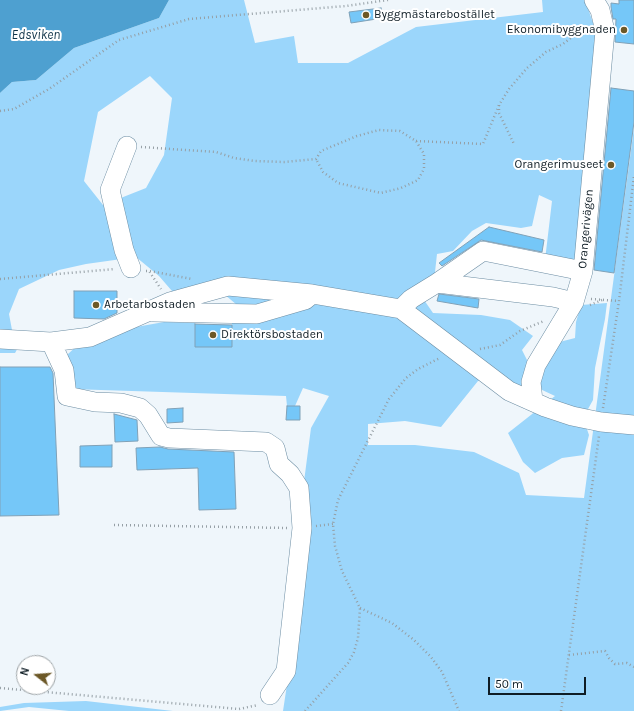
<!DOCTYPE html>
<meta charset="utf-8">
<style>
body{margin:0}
#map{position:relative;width:634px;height:711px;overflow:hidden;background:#eff6fb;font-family:Karla,sans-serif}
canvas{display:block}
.north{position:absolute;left:16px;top:655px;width:40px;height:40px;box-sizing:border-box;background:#fff;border:1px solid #9fa5a8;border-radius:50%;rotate:287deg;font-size:11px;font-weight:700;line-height:16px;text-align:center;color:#0f1d25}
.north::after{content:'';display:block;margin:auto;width:14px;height:18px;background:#6c5827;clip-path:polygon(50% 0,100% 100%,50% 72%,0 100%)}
.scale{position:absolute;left:488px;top:677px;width:98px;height:18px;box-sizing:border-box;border:2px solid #0f1d25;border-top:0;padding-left:5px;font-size:12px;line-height:14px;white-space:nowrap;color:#0f1d25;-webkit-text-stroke:3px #fff;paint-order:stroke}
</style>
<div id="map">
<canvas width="634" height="711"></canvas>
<div class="north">N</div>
<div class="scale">50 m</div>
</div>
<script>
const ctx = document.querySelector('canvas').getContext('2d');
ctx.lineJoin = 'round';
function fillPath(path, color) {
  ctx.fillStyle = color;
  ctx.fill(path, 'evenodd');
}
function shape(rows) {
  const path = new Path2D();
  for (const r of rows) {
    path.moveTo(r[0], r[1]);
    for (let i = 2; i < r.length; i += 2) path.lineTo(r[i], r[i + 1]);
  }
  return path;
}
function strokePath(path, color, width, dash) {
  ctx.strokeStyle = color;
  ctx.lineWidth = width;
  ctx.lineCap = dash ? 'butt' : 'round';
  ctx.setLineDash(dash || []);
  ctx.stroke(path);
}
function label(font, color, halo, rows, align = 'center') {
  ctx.font = font + ' Karla,sans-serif';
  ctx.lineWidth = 4;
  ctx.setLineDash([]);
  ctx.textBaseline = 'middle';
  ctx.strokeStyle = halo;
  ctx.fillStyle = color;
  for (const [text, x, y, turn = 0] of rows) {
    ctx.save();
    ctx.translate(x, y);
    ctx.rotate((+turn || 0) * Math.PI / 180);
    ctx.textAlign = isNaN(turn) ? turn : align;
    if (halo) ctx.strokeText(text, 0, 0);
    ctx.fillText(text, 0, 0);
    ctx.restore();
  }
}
fillPath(shape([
 [169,0,244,0,255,43,294,36,298,63,348,63,416,27,543,12,542,0,585,0,598,37,592,67,595,92,575,265,545,260,552,201,539,195,532,226,521,228,486,223,472,231,453,251,437,254,434,281,422,297,433,313,481,315,510,320,533,336,522,350,531,368,544,346,575,338,576,322,581,305,607,303,605,319,595,368,593,400,583,418,589,435,584,455,562,458,535,473,523,462,508,433,555,396,540,389,513,397,494,372,478,381,441,427,405,421,368,424,368,445,415,445,474,452,519,473,526,495,584,498,634,128,634,711,283,711,300,599,291,581,311,428,329,396,303,388,295,406,287,406,286,396,70,389,68,354,79,344,136,327,164,322,195,323,195,347,231,347,232,322,283,317,237,305,224,294,195,290,172,291,159,276,136,257,86,264,59,270,19,289,9,314,12,330,22,341,15,353,0,353,0,93,12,82,36,80,74,48,159,18],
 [150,76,172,98,164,155,146,188,103,205,84,181,98,112],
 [86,701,173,711,69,711,29,707,0,711,0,707,24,703]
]), '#9bd6fb');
fillPath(shape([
 [0,0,169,0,159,18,74,48,36,80,12,82,0,93]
]), '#4ea0d0');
const building = shape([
 [619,0,634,0,634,44,615,42,616,19,613,19,611,7,611,3,619,4,619,0],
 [381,8,383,18,351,23,349,12,381,8],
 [611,88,634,91,634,122,614,273,594,270,611,88],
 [489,227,544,240,542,252,481,240,442,266,439,263,489,227],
 [74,291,117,291,117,313,104,319,74,318,74,291],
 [439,294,479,299,478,308,437,301,439,294],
 [195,324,232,325,232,347,195,347,195,324],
 [0,367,50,367,53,373,59,515,0,516,0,367],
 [287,406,300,406,300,420,286,420,287,406],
 [183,408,183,422,167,423,167,409,183,408],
 [114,414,137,420,138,441,115,442,114,414],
 [112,445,112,467,80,467,80,446,112,445],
 [160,447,168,449,234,452,236,509,199,510,198,468,137,470,136,448,160,447]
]);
fillPath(building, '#75c7f8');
strokePath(building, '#80a1b7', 1);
const minor = shape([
 [127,146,110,190,124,250,131,268],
 [437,283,483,251,583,271],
 [401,309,411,299,437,283,553,297,574,302],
 [154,312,257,314,305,300,311,295],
 [0,339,51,342,90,337,170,302,228,286,312,294,401,309,509,391,545,407,572,416,601,422,634,425],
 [51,342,64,370,67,396,95,402,121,403,140,408,148,415,161,436,169,438,266,442,275,448,279,464,290,474,299,488,302,528,286,671,270,695],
 [533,401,531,382,536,365,574,302,583,271,605,31,600,10,594,0]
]);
strokePath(minor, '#6c8da3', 20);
strokePath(shape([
 [499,105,499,113,514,144],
 [0,111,14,109,49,89,119,40,189,19,346,6,388,0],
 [416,141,483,144,499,105,509,89,527,68,546,52,563,44,577,33,588,29],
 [141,147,216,152,234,158,255,161,284,162,316,159,321,151,357,136,379,130,400,131,416,141,424,154,424,169,418,180,401,188,381,193,338,183,323,172,316,159],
 [146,271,149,271,161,289],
 [150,271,192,279],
 [0,279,115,269],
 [591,299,619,301],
 [590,305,602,300],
 [480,349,500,345,520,331,544,321],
 [603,408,619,301,634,176],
 [114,525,287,528],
 [316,526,333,524],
 [360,608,392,623,414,640,431,657,442,672,459,711],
 [569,655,605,651,609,658,615,664,627,663,634,667],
 [0,688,239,709,258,705],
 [305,711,348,663,354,652,358,638,360,608,342,571,335,546,333,524,338,500,389,399,406,378,418,369,440,358],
 [561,711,599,436]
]), '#959fa5', 2.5, [1, 3]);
strokePath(minor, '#fff', 19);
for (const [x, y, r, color] of [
 [366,15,4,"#6c5827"],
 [624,30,4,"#6c5827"],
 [611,165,4,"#6c5827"],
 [96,305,4,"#6c5827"],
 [213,335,4,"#6c5827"]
]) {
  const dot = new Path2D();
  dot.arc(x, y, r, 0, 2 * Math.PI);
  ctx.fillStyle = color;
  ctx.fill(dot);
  strokePath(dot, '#fff', 1.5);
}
label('12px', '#0f1d25', '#fff', [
 ["Byggmästarebostället",374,15],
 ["Ekonomibyggnaden",616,30,"right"],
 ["Orangerimuseet",603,165,"right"],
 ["Arbetarbostaden",104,305],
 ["Direktörsbostaden",221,335]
], 'left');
label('12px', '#0f1d25', '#fff', [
 ["Orangerivägen",586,229,-85]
]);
label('italic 13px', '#103449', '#fff', [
 ["Edsviken",36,35]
]);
</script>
